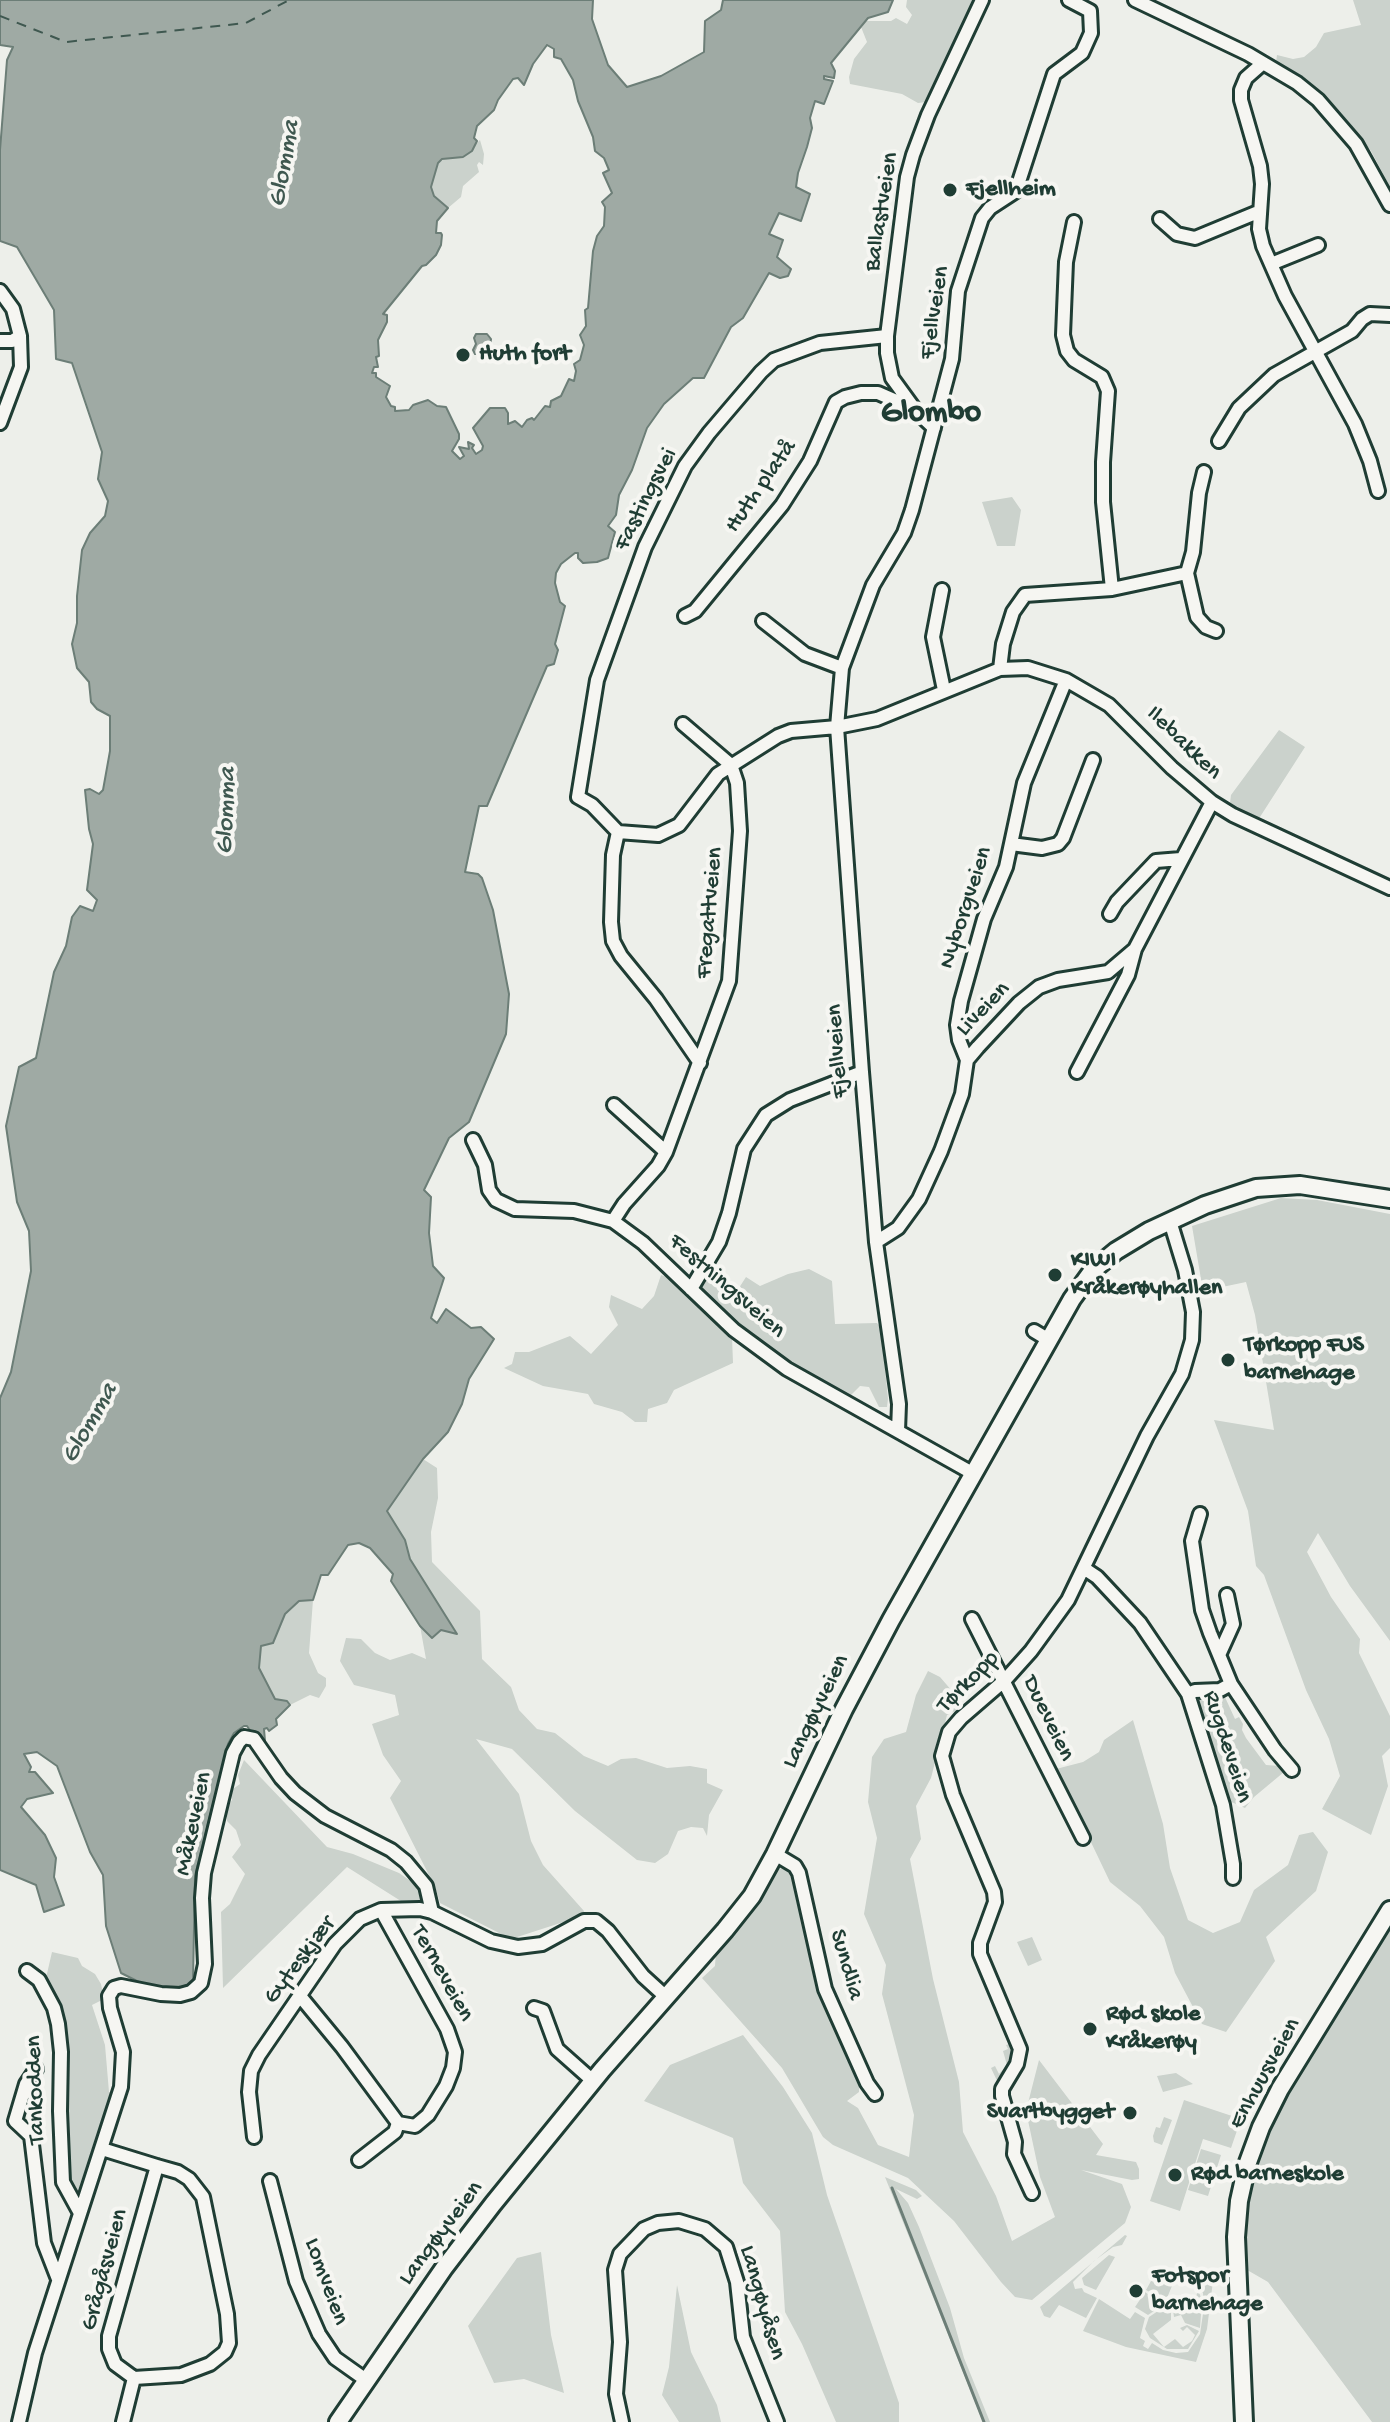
<!DOCTYPE html>
<meta charset="utf-8">
<style>
body{margin:0}
canvas{display:block;background:#edefea}
</style>
<canvas width="1390" height="2422"></canvas>
<script>
const ctx = document.querySelector('canvas').getContext('2d');
ctx.lineJoin = 'round';
function fillPath(path, color) {
  ctx.fillStyle = color;
  ctx.fill(path, 'evenodd');
}
function shape(rows) {
  const path = new Path2D();
  for (const r of rows) {
    path.moveTo(r[0], r[1]);
    for (let i = 2; i < r.length; i += 2) path.lineTo(r[i], r[i + 1]);
  }
  return path;
}
function strokePath(path, color, width, dash) {
  ctx.strokeStyle = color;
  ctx.lineWidth = width;
  ctx.lineCap = dash ? 'butt' : 'round';
  ctx.setLineDash(dash || []);
  ctx.stroke(path);
}
function label(font, color, halo, rows, align = 'center') {
  ctx.font = font + ' "Gochi Hand",sans-serif';
  ctx.lineWidth = 8;
  ctx.setLineDash([]);
  ctx.textBaseline = 'middle';
  ctx.strokeStyle = halo;
  ctx.fillStyle = color;
  for (const [text, x, y, turn = 0] of rows) {
    ctx.save();
    ctx.translate(x, y);
    ctx.rotate((+turn || 0) * Math.PI / 180);
    ctx.textAlign = isNaN(turn) ? turn : align;
    if (halo) ctx.strokeText(text, 0, 0);
    ctx.fillText(text, 0, 0);
    ctx.restore();
  }
}
fillPath(shape([
 [907,0,977,0,926,102,918,103,902,94,850,84,849,77,854,59,867,42,861,27,865,21,891,21,896,18,907,24,912,15,906,7],
 [1353,0,1390,0,1390,187,1371,151,1346,119,1313,88,1276,62,1277,55,1293,59,1304,57,1316,47,1324,33,1361,25],
 [480,140,484,154,483,165,479,162,477,165,479,172,463,186,461,197,448,208,434,196,431,187,438,163,448,157,463,157],
 [1012,497,1021,510,1015,546,997,546,982,502],
 [1279,730,1305,747,1258,820,1230,803,1231,795],
 [1281,1198,1317,1200,1390,1214,1390,1641,1350,1586,1318,1533,1307,1552,1331,1597,1360,1639,1359,1653,1390,1716,1390,1748,1382,1756,1388,1786,1371,1835,1322,1809,1340,1776,1329,1739,1306,1690,1264,1575,1256,1566,1248,1511,1214,1420,1274,1430,1255,1315,1246,1282,1203,1291,1192,1226],
 [809,1269,832,1281,835,1324,877,1323,881,1328,888,1399,887,1407,879,1407,869,1387,860,1386,848,1398,782,1361,735,1327,699,1293,709,1274,726,1291,737,1291,746,1277,760,1286,788,1274],
 [661,1275,675,1280,691,1294,732,1337,733,1363,674,1390,667,1403,648,1409,647,1422,635,1422,622,1412,594,1404,588,1394,543,1386,504,1368,512,1364,515,1352,529,1352,570,1336,591,1354,618,1325,609,1307,611,1295,642,1309,654,1296],
 [423,1459,437,1468,438,1498,431,1532,432,1562,480,1611,482,1659,511,1687,519,1710,537,1729,555,1733,584,1756,608,1766,621,1759,636,1758,667,1768,690,1766,707,1769,707,1783,723,1790,709,1815,707,1836,703,1828,691,1827,678,1831,668,1854,655,1863,637,1860,575,1811,512,1749,476,1739,519,1794,531,1841,543,1865,584,1911,582,1916,511,1939,440,1903,435,1887,390,1798,401,1781,383,1755,372,1724,399,1715,395,1695,354,1685,340,1661,346,1638,361,1639,375,1653,390,1660,412,1653,426,1659,420,1626,432,1637,441,1630,456,1634,410,1559,405,1540,387,1511],
 [313,1600,309,1653,318,1673,326,1678,326,1686,319,1698,310,1695,290,1705,283,1700,275,1699,259,1669,261,1646,273,1643,285,1614,299,1601],
 [928,1671,940,1677,965,1706,947,1715,931,1778,916,1806,921,1839,910,1859,933,1979,959,2082,963,2132,996,2196,1012,2241,1055,2217,1040,2177,1026,2111,1039,2060,1103,2144,1096,2155,1136,2162,1139,2169,1139,2179,1132,2180,1081,2170,1122,2184,1131,2207,1125,2223,1032,2300,1015,2297,1001,2282,954,2221,908,2178,833,2145,823,2137,782,2068,702,1978,715,1966,716,1951,772,1870,784,1868,793,1872,800,1896,807,1943,824,1996,859,2077,859,2092,847,2101,858,2108,878,2145,909,2157,914,2115,882,1994,886,1965,864,1914,877,1838,868,1802,872,1757,884,1739,906,1732,916,1695],
 [1209,1694,1224,1695,1235,1719,1239,1717,1243,1724,1242,1730,1246,1738,1266,1765,1280,1766,1284,1772,1254,1797,1245,1808,1227,1800,1195,1700],
 [1133,1720,1163,1824,1170,1868,1188,1920,1213,1933,1240,1922,1254,1890,1288,1865,1299,1835,1313,1832,1328,1852,1316,1891,1266,1937,1275,1961,1226,2032,1202,2024,1175,1973,1164,1937,1140,1906,1110,1882,1056,1769,1083,1762,1099,1752,1104,1740],
 [244,1760,327,1847,353,1854,399,1873,425,1891,428,1903,422,1907,404,1903,347,1867,223,1988,221,1912,230,1904,245,1874,232,1857,241,1845,236,1830,227,1821,227,1808,232,1800,230,1791,240,1784,238,1775],
 [1390,1916,1390,2422,1372,2422,1268,2282,1242,2267,1240,2219,1262,2128],
 [1032,1937,1042,1960,1028,1966,1017,1942],
 [52,1952,78,1958,82,1966,95,1974,101,1984,104,1999,92,2005,105,2045,109,2092,117,2094,83,2193,72,2194,67,2169,65,2028,46,1978],
 [743,2035,783,2087,812,2133,827,2195,899,2403,899,2422,836,2422,802,2344,785,2312,780,2231,743,2183,733,2138,644,2101,670,2065],
 [1013,2043,1015,2056,1000,2087,991,2068,995,2066,999,2074,1007,2065,1003,2051,1008,2049,1006,2045],
 [1176,2073,1193,2084,1163,2092,1157,2076],
 [1184,2100,1241,2119,1231,2148,1203,2139,1180,2211,1150,2201],
 [1164,2117,1172,2120,1162,2145,1154,2142,1153,2136,1156,2127,1160,2128],
 [1201,2149,1221,2155,1208,2196,1188,2190],
 [885,2177,916,2190,922,2196,917,2199,896,2189,908,2203,919,2227,950,2308,964,2358,990,2422,983,2422],
 [1125,2235,1127,2236,1122,2245,1113,2247,1094,2261,1073,2282,1075,2289,1082,2288,1084,2292,1097,2298,1086,2318,1059,2305,1050,2318,1044,2316,1040,2307],
 [541,2252,551,2335,564,2393,524,2379,494,2383,468,2326,517,2258],
 [1109,2255,1115,2257,1096,2290,1084,2285,1082,2278],
 [1156,2272,1174,2281,1167,2298,1160,2298,1146,2290],
 [1192,2277,1213,2281,1207,2329,1196,2362,1126,2347,1083,2331,1099,2299,1130,2319,1135,2312,1145,2318,1140,2338,1145,2341,1143,2346,1148,2349,1152,2343,1163,2350,1176,2353,1188,2352,1200,2334,1204,2307,1203,2293,1193,2284],
 [677,2285,691,2352,717,2405,721,2422,679,2422,662,2395,669,2367],
 [1198,2290,1202,2300,1200,2328,1185,2323,1181,2315,1174,2317,1173,2310,1183,2305,1190,2296,1196,2297],
 [1145,2292,1160,2303,1160,2307,1148,2315,1135,2307],
 [1167,2305,1171,2310,1171,2320,1153,2334,1164,2347,1175,2339,1183,2347,1192,2341,1195,2335,1187,2327,1183,2331,1180,2328,1187,2325,1199,2331,1188,2349,1167,2349,1150,2338,1145,2329,1149,2317]
]), '#cbd2cc');
const water = shape([
 [0,0,593,0,592,19,608,65,627,87,661,76,704,52,705,21,721,10,723,0,893,0,888,12,868,18,831,63,835,71,834,78,824,76,824,79,833,81,824,104,815,101,810,118,812,128,807,147,798,173,796,187,810,194,801,221,779,213,769,234,783,240,777,257,791,269,788,276,780,278,769,273,743,318,731,327,704,378,693,378,664,404,647,428,632,470,619,495,616,515,608,526,615,532,608,558,597,562,583,563,578,558,578,553,575,553,561,564,556,573,555,583,560,602,565,606,555,644,558,650,554,664,547,666,487,806,479,806,465,872,478,874,482,878,493,910,509,994,506,1034,469,1122,449,1138,424,1190,431,1197,429,1233,433,1266,444,1278,431,1318,437,1323,446,1309,471,1328,481,1327,494,1339,469,1379,462,1404,448,1432,423,1459,387,1511,405,1540,410,1559,457,1634,441,1630,432,1638,420,1626,404,1601,391,1581,393,1574,370,1548,359,1543,348,1545,328,1575,321,1575,313,1600,299,1601,285,1614,273,1643,261,1646,259,1668,275,1699,287,1701,290,1705,276,1719,277,1725,269,1731,267,1728,264,1729,265,1741,261,1746,247,1726,244,1726,234,1733,228,1744,195,1876,193,1981,182,1991,149,1987,121,1973,106,1926,103,1875,90,1852,57,1766,37,1752,24,1754,31,1767,29,1772,35,1772,53,1793,27,1799,21,1807,45,1835,56,1858,54,1877,64,1905,44,1912,36,1885,0,1870,0,1398,11,1372,31,1271,29,1231,17,1202,6,1126,19,1067,36,1058,54,972,66,946,72,917,80,906,93,911,97,900,87,890,93,844,89,829,85,790,90,789,99,794,103,790,110,751,110,716,97,709,91,702,89,682,77,668,72,644,77,623,77,596,82,550,90,533,105,516,108,501,98,479,102,452,72,363,56,359,54,310,17,247,0,241,0,150,7,60,13,47,0,45,0,0],
 [547,45,554,49,554,57,561,59,573,80,578,101,593,137,595,151,604,158,609,170,603,173,612,193,602,202,605,207,604,226,597,236,593,251,588,308,585,310,586,326,580,335,584,345,580,360,574,364,576,371,574,381,569,379,561,396,551,401,550,407,545,406,534,420,532,418,527,420,522,427,515,421,508,424,508,413,505,408,490,408,473,428,483,446,482,450,476,454,472,448,474,445,468,442,469,449,459,447,464,456,460,459,452,451,459,439,459,434,446,407,437,406,428,400,413,405,409,410,395,411,395,407,391,406,386,397,390,386,376,377,376,373,372,373,374,367,378,367,376,357,379,356,378,340,387,322,387,315,383,314,422,266,426,265,436,255,441,245,442,235,441,233,436,233,437,221,448,208,434,196,431,187,438,163,442,159,463,157,472,151,477,141,474,138,477,126,494,110,498,100,513,79,518,78,524,85,533,64,547,45],
 [476,334,487,334,491,339,489,354,475,354,473,350,476,344,474,338,476,334]
]);
fillPath(water, '#9faaa4');
strokePath(water, '#6c7e77', 2);
strokePath(shape([
 [892,2188,984,2422]
]), '#6c7e77', 3);
strokePath(shape([
 [0,16,66,42,246,23,289,0]
]), '#3f5850', 2, [10, 8]);
const minor = shape([
 [1135,0,1248,54,1297,83,1318,100,1356,144,1390,205],
 [1263,63,1246,78,1241,90,1241,100,1260,166,1262,184,1259,229,1263,246,1285,296,1355,424,1370,461,1378,491],
 [1160,219,1177,234,1195,238,1258,212],
 [1074,222,1066,262,1063,335,1067,351,1074,360,1102,377,1108,391,1103,462,1103,502,1112,589],
 [1271,264,1318,245],
 [0,291,13,309,20,336,12,341,0,341],
 [887,336,820,343,774,360,761,372,709,433,685,466,645,547,597,680,578,797,592,805,618,832,658,835,679,825,718,774,778,736,791,731,837,727,877,719,1000,669,1028,668,1066,680,1109,705,1172,768,1212,802,1233,815,1390,888],
 [0,423,21,367,20,336],
 [934,428,916,411,892,378,887,353,887,336,907,177,913,155,928,115,982,0],
 [1219,441,1239,408,1274,375,1352,331,1362,319,1370,314,1390,315],
 [1187,573,1197,617,1206,627,1216,631],
 [942,590,933,637,944,690],
 [685,616,695,611,782,505,810,461,836,402,845,397,861,393,878,393,910,407],
 [763,621,805,654,842,668],
 [1000,669,1003,644,1013,612,1025,595,1112,589,1187,573,1193,552,1199,493,1204,472],
 [618,832,613,855,611,922,613,941,621,956,656,999,700,1063],
 [1011,844,1042,848,1058,844,1063,838,1093,760],
 [1110,914,1117,902,1156,861,1181,859],
 [967,1060,959,1040,957,1025,961,1001,984,919,1006,867,1024,783,1066,680],
 [1077,1072,1128,975,1135,949,1212,802],
 [614,1105,666,1152],
 [473,1140,485,1165,489,1190,496,1200,515,1209,574,1211,613,1221,643,1243,734,1330,787,1369,974,1474],
 [613,1221,624,1204,658,1166,666,1152,729,981,740,831,737,783,731,765,683,724],
 [876,1242,898,1228,919,1199,941,1151,962,1094,967,1060,978,1047,1019,1003,1039,987,1058,980,1108,972,1135,949],
 [691,1289,719,1242,729,1213,744,1149,766,1115,790,1100,862,1072],
 [1034,1331,1049,1340],
 [898,1431,899,1404,876,1242,862,1072,837,727,842,668,873,585,904,533,912,510,952,359,958,291,982,218,990,208,1016,191,1054,74,1082,53,1091,33,1090,11,1069,0],
 [1200,1514,1192,1541,1202,1610,1210,1633,1231,1684,1275,1750,1292,1770],
 [1085,1569,1097,1577,1140,1623,1188,1694,1223,1805,1233,1864,1233,1878],
 [972,1619,1083,1838],
 [1219,1655,1233,1624,1227,1595],
 [1188,1694,1195,1691,1220,1690,1231,1684],
 [775,1854,795,1866,799,1873,825,1989,867,2083,875,2094],
 [27,1971,39,1980,54,2008,58,2024,61,2052,60,2111,63,2182,80,2213],
 [300,1996,342,2047,398,2123,415,2126,428,2115,446,2086,453,2068,455,2052,447,2029,381,1910],
 [534,2008,543,2011,557,2049,593,2081],
 [36,2069,26,2084,15,2121,31,2136,44,2243,58,2279],
 [254,2137,249,2092,251,2071,259,2055,335,1944,360,1919,381,1910,420,1909,432,1912,491,1941,518,1947,542,1944,584,1921,596,1921,608,1931,643,1976,666,1997],
 [102,2149,157,2166,178,2172,189,2179,203,2197,227,2314,229,2343,225,2352,210,2364,181,2375,134,2378,115,2364,109,2349,109,2336,157,2166],
 [359,2160,395,2132,398,2123],
 [270,2181,296,2281,319,2334,335,2358,366,2380],
 [1032,2193,1014,2154,1015,2142,1002,2096,1002,2089,1017,2064,1020,2049,980,1954,980,1943,995,1902,994,1892,953,1795,942,1756,949,1732,961,1718,1005,1680,1031,1651,1068,1600,1147,1436,1182,1374,1192,1340,1193,1312,1185,1270,1170,1221],
 [19,2422,35,2353,121,2087,123,2052,110,2008,109,1996,114,1988,121,1986,161,1994,180,1995,191,1992,201,1983,205,1964,202,1898,204,1873,233,1753,239,1742,244,1737,254,1739,281,1778,295,1793,325,1816,391,1850,406,1862,426,1886,432,1912],
 [123,2422,134,2378],
 [622,2422,616,2394,620,2342,615,2270,620,2254,644,2229,658,2223,679,2221,705,2229,726,2247,737,2282,743,2337,777,2422]
]);
const major = shape([
 [338,2422,444,2268,493,2204,602,2070,725,1930,752,1896,775,1854,844,1709,891,1620,1072,1299,1093,1270,1116,1251,1149,1231,1205,1205,1256,1188,1300,1185,1390,1199],
 [1244,2422,1236,2237,1239,2201,1247,2165,1261,2127,1280,2089,1390,1910]
]);
strokePath(minor, '#1f3d34', 18);
strokePath(major, '#1f3d34', 22);
strokePath(minor, '#f6f6f2', 12);
strokePath(major, '#f6f6f2', 16);
for (const [x, y, r, color] of [
 [950,190,8,"#1f3d34"],
 [463,355,8,"#1f3d34"],
 [1055,1275,8,"#1f3d34"],
 [1228,1360,8,"#1f3d34"],
 [1090,2029,8,"#1f3d34"],
 [1130,2113,8,"#1f3d34"],
 [1175,2175,8,"#1f3d34"],
 [1136,2291,8,"#1f3d34"]
]) {
  const dot = new Path2D();
  dot.arc(x, y, r, 0, 2 * Math.PI);
  ctx.fillStyle = color;
  ctx.fill(dot);
  strokePath(dot, '#f6f6f2', 3);
}
label('bold 24px', '#1f3d34', '#f6f6f2', [
 ["Fjellheim",966,190],
 ["Huth fort",479,355],
 ["KIWI",1071,1261],
 ["Kråkerøyhallen",1071,1289],
 ["Tørkopp FUS",1244,1346],
 ["barnehage",1244,1374],
 ["Rød skole",1106,2015],
 ["Kråkerøy",1106,2043],
 ["Svartbygget",1114,2113,"right"],
 ["Rød barneskole",1191,2175],
 ["Fotspor",1152,2277],
 ["barnehage",1152,2305]
], 'left');
label('24px', '#1f3d34', '#f6f6f2', [
 ["Ballastveien",883,212,-81],
 ["Fjellveien",936,313,-81],
 ["Huth platå",762,487,-55],
 ["Fastingsvei",647,500,-63],
 ["Ilebakken",1183,744,44],
 ["Nyborgveien",967,908,-72],
 ["Fregattveien",711,913,-85],
 ["Liveien",984,1010,-46],
 ["Fjellveien",839,1051,-94],
 ["Festningsveien",726,1287,41],
 ["Tørkopp",969,1683,-45],
 ["Langøyveien",817,1712,-64],
 ["Dueveien",1047,1719,64],
 ["Rugdeveien",1226,1747,72],
 ["Måkeveien",195,1824,-78],
 ["Gyteskjær",301,1961,-53],
 ["Sundlia",845,1965,74],
 ["Terneveien",441,1974,61],
 ["Enhuusveien",1266,2074,-61],
 ["Tankodden",37,2090,-92],
 ["Langøyveien",442,2234,-53],
 ["Grågåsveien",106,2270,-75],
 ["Lomveien",325,2282,70],
 ["Langøyåsen",761,2303,74]
]);
label('italic 26px', '#3f5850', '#f6f6f2', [
 ["Glomma",286,164,-80],
 ["Glomma",228,811,-88],
 ["Glomma",91,1424,-60]
]);
label('bold 32px', '#1f3d34', '#f6f6f2', [
 ["Glombo",931,415]
]);
</script>
